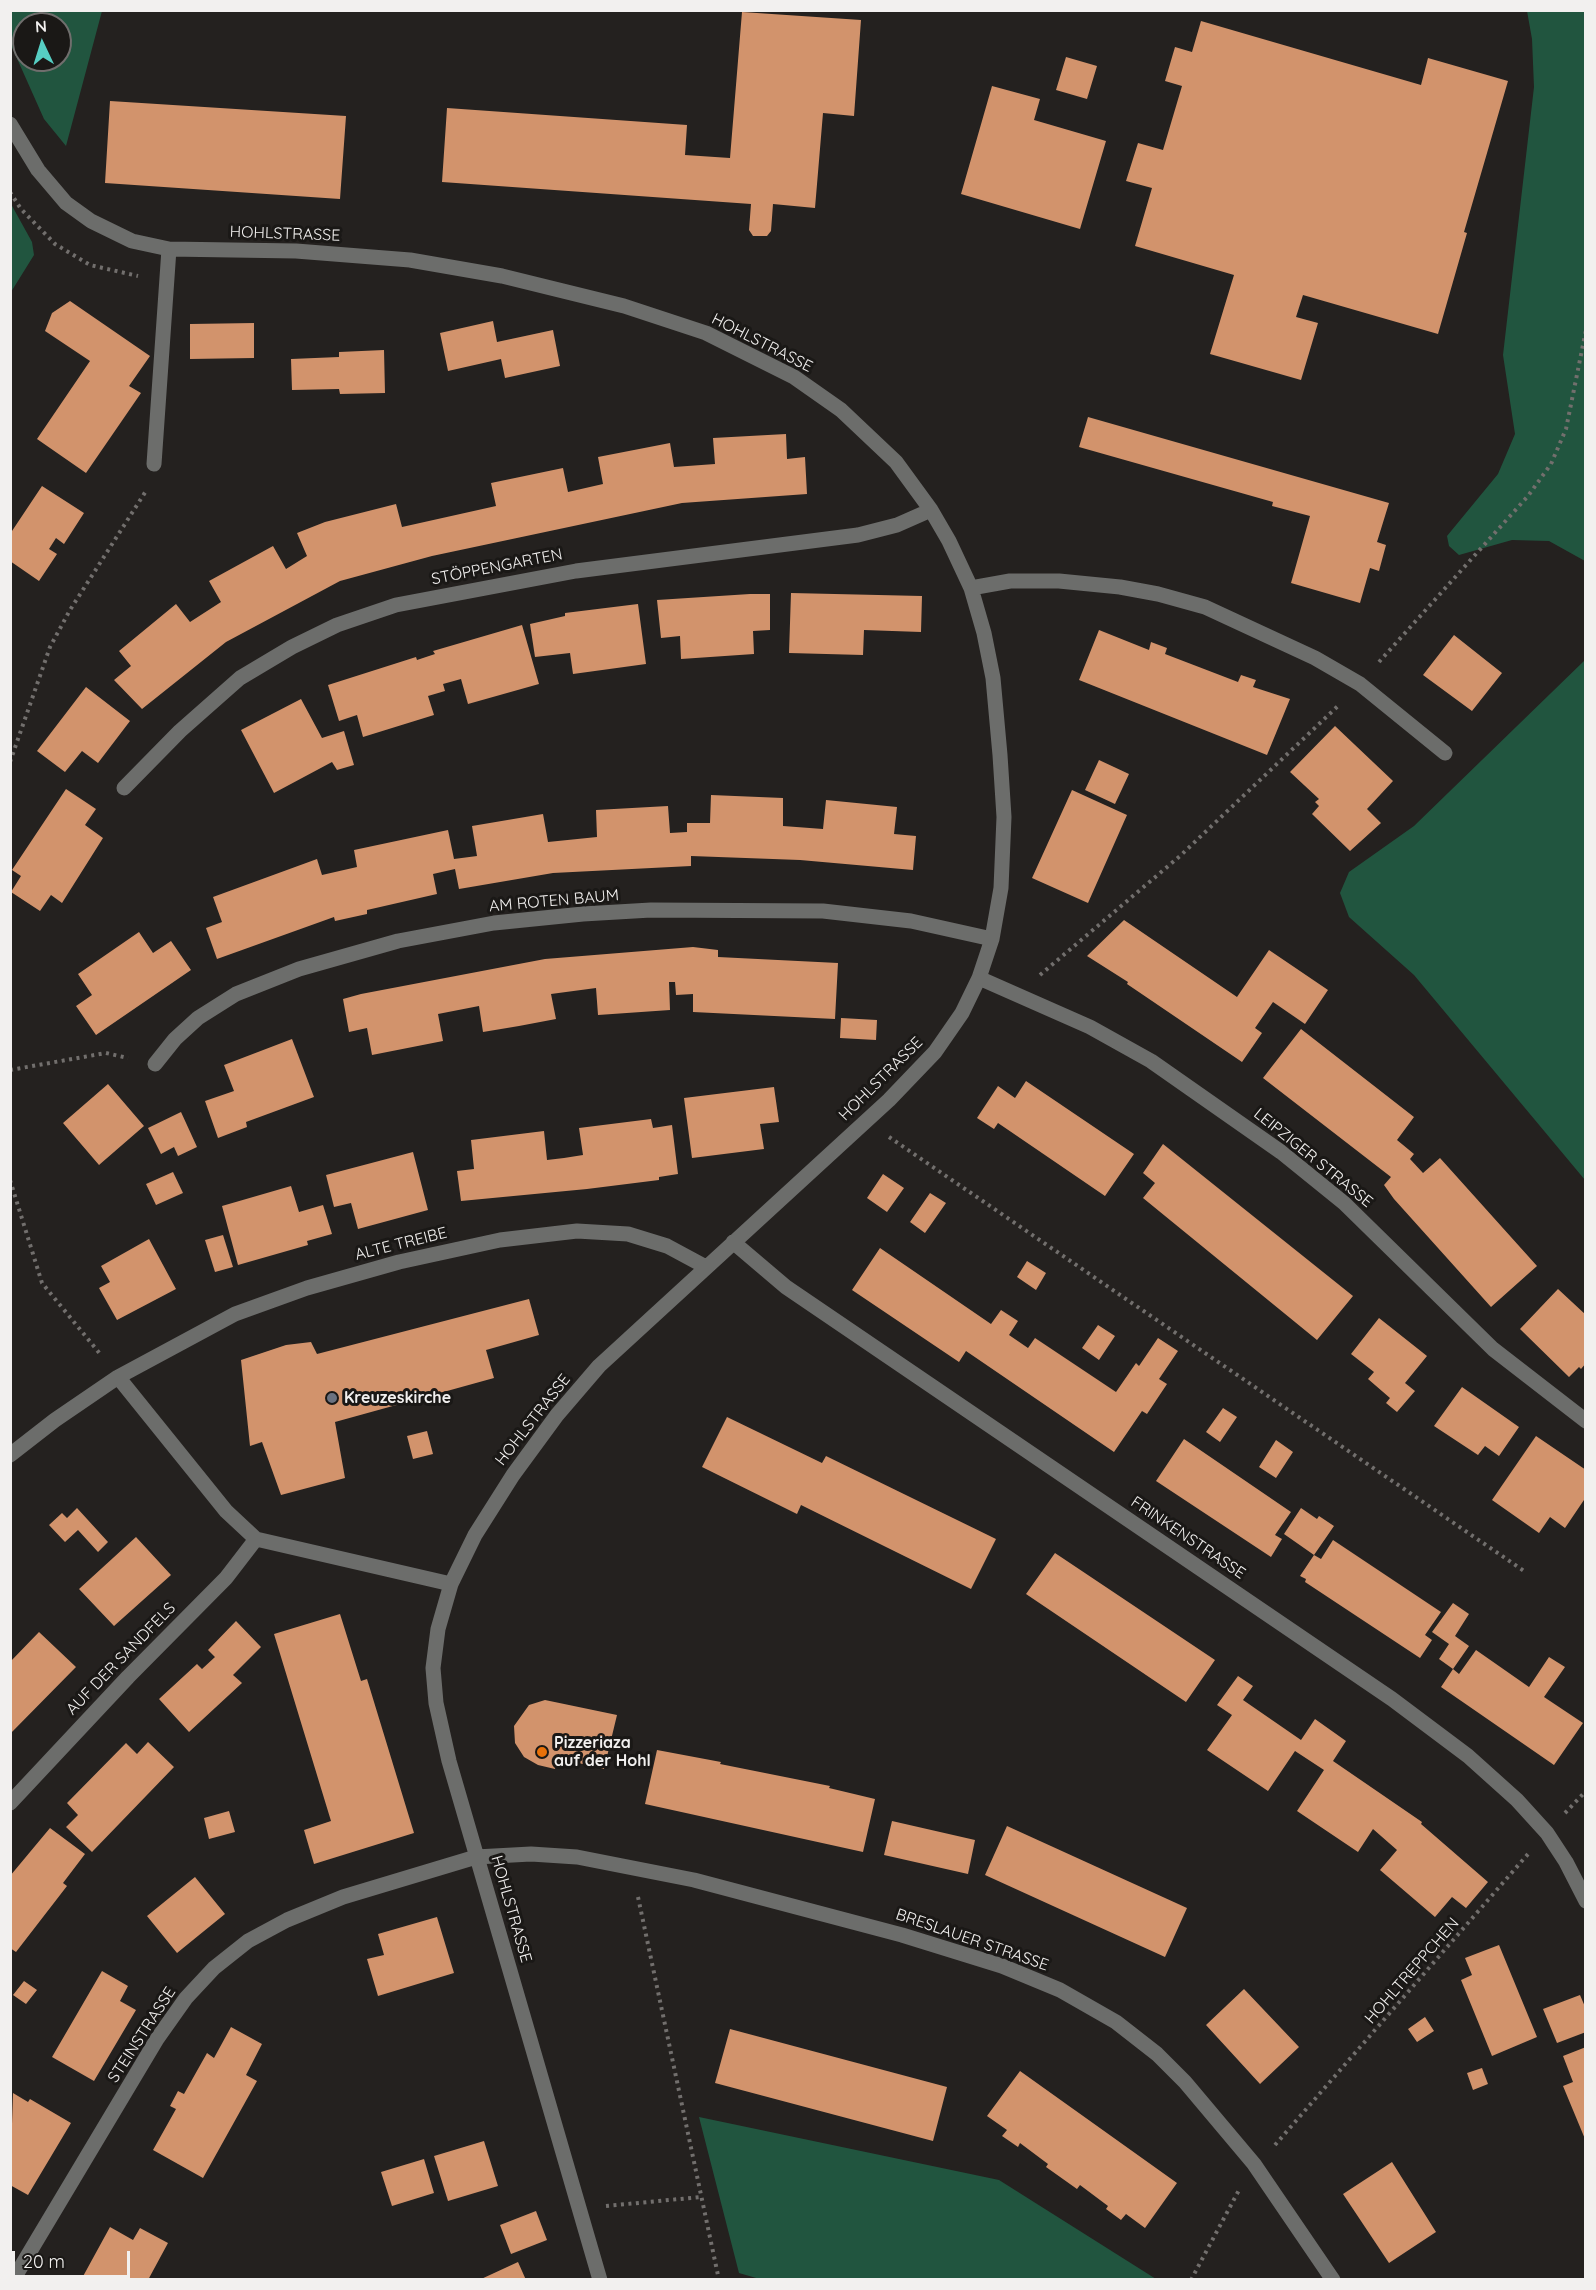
<!DOCTYPE html>
<meta charset="utf-8">
<style>
body{margin:0}
#map{position:relative;width:1596px;height:2290px;overflow:hidden;background:#24211f;font-family:Quicksand,sans-serif}
canvas{display:block}
.frame{position:absolute;inset:0;border:12px solid #f2f0ef;pointer-events:none}
.north{position:absolute;left:12px;top:12px;width:60px;height:60px;box-sizing:border-box;background:#1a1816;border:2px solid #706e6d;border-radius:50%;rotate:356deg;font-size:16px;font-weight:700;line-height:24px;text-align:center;color:#f2f0ef}
.north::after{content:'';display:block;margin:auto;width:21px;height:27px;background:#56cec3;clip-path:polygon(50% 0,100% 100%,50% 72%,0 100%)}
.scale{position:absolute;left:12px;top:2251px;width:118px;height:27px;box-sizing:border-box;border:3px solid #f2f0ef;border-top:0;padding-left:8px;font-size:18px;line-height:21px;white-space:nowrap;color:#f2f0ef;-webkit-text-stroke:4px #1a1816;paint-order:stroke}
</style>
<div id="map">
<canvas width="1596" height="2290"></canvas>
<div class="frame"></div>
<div class="north">N</div>
<div class="scale">20 m</div>
</div>
<script>
const ctx = document.querySelector('canvas').getContext('2d');
ctx.lineJoin = 'round';
function fillPath(path, color) {
  ctx.fillStyle = color;
  ctx.fill(path, 'evenodd');
}
function shape(rows) {
  const path = new Path2D();
  for (const r of rows) {
    path.moveTo(r[0], r[1]);
    for (let i = 2; i < r.length; i += 2) path.lineTo(r[i], r[i + 1]);
  }
  return path;
}
function strokePath(path, color, width, dash) {
  ctx.strokeStyle = color;
  ctx.lineWidth = width;
  ctx.lineCap = dash ? 'butt' : 'round';
  ctx.setLineDash(dash || []);
  ctx.stroke(path);
}
function label(font, color, halo, rows, align = 'center') {
  ctx.font = font + ' Quicksand,sans-serif';
  ctx.lineWidth = 6;
  ctx.setLineDash([]);
  ctx.textBaseline = 'middle';
  ctx.strokeStyle = halo;
  ctx.fillStyle = color;
  for (const [text, x, y, turn = 0] of rows) {
    ctx.save();
    ctx.translate(x, y);
    ctx.rotate((+turn || 0) * Math.PI / 180);
    ctx.textAlign = isNaN(turn) ? turn : align;
    if (halo) ctx.strokeText(text, 0, 0);
    ctx.fillText(text, 0, 0);
    ctx.restore();
  }
}
fillPath(shape([
 [10,11,102,11,66,146,44,119,11,45],
 [24,24,60,24,60,60,24,60],
 [1527,11,1585,11,1585,561,1549,541,1512,540,1459,555,1449,546,1447,536,1498,474,1515,434,1503,355,1534,87,1532,39],
 [11,204,32,242,34,255,11,292],
 [1585,660,1585,1180,1414,975,1349,917,1340,893,1349,872,1414,826],
 [699,2117,999,2180,1156,2279,763,2280,739,2273]
]), '#21553f');
fillPath(shape([
 [742,12,861,20,854,116,823,113,815,208,773,204,771,231,767,236,753,236,749,230,751,204,442,182,447,108,687,125,685,155,730,158],
 [1201,21,1421,85,1428,58,1508,81,1464,232,1467,233,1438,334,1303,295,1296,317,1318,323,1301,380,1210,354,1234,275,1135,246,1152,188,1126,181,1138,143,1163,150,1182,86,1165,81,1175,47,1192,52],
 [1066,57,1097,66,1087,99,1056,90],
 [992,86,1040,99,1034,120,1106,141,1080,229,961,194],
 [110,101,346,116,340,199,105,183],
 [70,301,150,356,129,386,141,393,86,473,37,439,90,361,45,331,52,313],
 [493,321,497,342,553,330,560,366,505,378,501,359,448,371,440,333],
 [254,323,254,358,190,359,190,324],
 [384,350,385,393,340,394,339,389,292,390,291,359,339,357,339,352],
 [1088,417,1389,503,1377,542,1386,545,1379,571,1370,568,1360,603,1291,583,1310,516,1272,506,1273,502,1079,447],
 [786,434,787,459,805,457,807,494,682,503,432,556,340,581,226,642,142,709,114,680,131,666,119,651,176,604,190,622,221,602,209,581,273,546,286,569,307,556,297,533,325,522,396,504,402,527,496,506,491,483,563,468,568,492,603,484,598,457,670,443,674,467,715,464,713,438],
 [42,486,84,513,64,544,56,538,49,549,57,554,39,581,10,561,10,534],
 [791,593,922,596,921,632,864,630,863,655,789,653],
 [750,594,770,594,770,630,753,631,754,654,681,659,680,636,661,638,657,600],
 [638,604,646,664,573,674,570,653,535,657,530,624,565,616,565,613],
 [522,625,539,684,468,704,461,679,443,684,445,691,428,696,434,715,363,737,357,715,339,721,328,685,416,657,417,660,435,654,433,651],
 [1099,630,1149,650,1151,642,1167,648,1165,654,1238,682,1241,675,1256,680,1253,687,1290,699,1267,755,1079,680],
 [1454,635,1502,673,1472,711,1423,675],
 [86,687,130,721,98,763,82,751,65,772,37,751],
 [301,699,322,738,344,731,354,765,337,770,332,762,274,793,241,730],
 [1335,726,1393,781,1367,809,1381,823,1350,851,1312,814,1319,806,1315,802,1319,799,1290,772],
 [1099,760,1129,774,1115,804,1085,790],
 [66,789,96,809,85,825,103,838,62,903,51,895,40,911,11,892,21,876,12,870],
 [1072,790,1127,815,1088,903,1032,878],
 [711,795,783,798,783,826,823,829,826,800,897,807,894,834,916,836,913,870,800,860,691,856,691,866,553,873,459,889,455,869,433,874,437,894,367,910,367,914,335,921,334,917,217,959,206,928,222,922,213,897,317,859,322,875,357,867,354,850,448,830,454,859,477,856,472,826,543,814,548,842,597,837,596,810,668,806,670,833,687,832,687,823,710,823],
 [1124,920,1237,997,1269,950,1328,990,1305,1024,1273,1002,1255,1028,1262,1033,1242,1062,1127,984,1128,982,1087,956],
 [139,932,153,953,171,941,191,970,96,1035,76,1006,92,995,78,974],
 [693,947,718,950,718,957,838,963,835,1019,693,1012,693,994,676,995,675,982,669,982,670,1010,598,1015,596,988,551,994,556,1019,519,1026,483,1032,479,1006,438,1014,443,1041,372,1055,367,1028,349,1032,343,999,361,994,545,959],
 [841,1018,877,1020,876,1040,840,1038],
 [1301,1029,1414,1117,1397,1140,1414,1154,1410,1159,1423,1173,1440,1158,1537,1266,1491,1307,1394,1199,1384,1185,1391,1177,1263,1078],
 [292,1039,314,1097,246,1122,247,1127,218,1138,205,1101,234,1091,224,1065],
 [1026,1081,1134,1154,1105,1196,998,1123,994,1129,977,1118,998,1086,1015,1098],
 [108,1084,144,1126,99,1165,63,1123],
 [774,1087,779,1122,760,1124,764,1149,692,1158,684,1098],
 [181,1112,197,1147,178,1156,174,1147,161,1154,148,1128],
 [651,1119,653,1128,672,1125,678,1174,659,1177,659,1180,587,1189,461,1201,457,1171,474,1169,471,1140,544,1131,547,1160,564,1158,583,1155,579,1128],
 [1163,1144,1353,1296,1317,1340,1143,1198,1155,1183,1143,1173],
 [413,1152,428,1210,358,1229,351,1203,334,1207,326,1175],
 [173,1172,183,1193,156,1205,146,1184],
 [883,1174,904,1188,887,1212,867,1198],
 [291,1186,299,1212,323,1205,332,1234,307,1241,308,1245,238,1265,222,1206],
 [930,1193,946,1203,925,1233,910,1222],
 [223,1235,233,1267,215,1272,205,1240],
 [149,1239,176,1289,117,1320,99,1288,110,1282,101,1266],
 [880,1248,991,1324,1001,1310,1018,1321,1009,1335,1028,1348,1035,1338,1116,1392,1136,1363,1139,1366,1158,1338,1178,1351,1159,1379,1167,1384,1147,1414,1142,1411,1114,1452,966,1351,959,1362,852,1290],
 [1027,1261,1046,1273,1036,1290,1017,1277],
 [1558,1289,1586,1315,1586,1363,1581,1369,1579,1367,1569,1377,1520,1329],
 [529,1299,539,1335,486,1350,494,1378,335,1422,345,1478,281,1495,262,1442,250,1446,241,1360,286,1345,311,1342,317,1354],
 [1379,1318,1427,1356,1405,1383,1415,1391,1397,1412,1386,1403,1390,1398,1368,1379,1374,1372,1351,1354],
 [1098,1325,1115,1336,1099,1360,1082,1348],
 [1462,1387,1519,1427,1499,1456,1485,1446,1478,1455,1434,1426],
 [1223,1408,1237,1417,1220,1442,1206,1432],
 [727,1417,822,1463,826,1456,996,1539,971,1589,801,1505,797,1514,702,1467],
 [427,1431,433,1454,413,1459,407,1436],
 [1536,1436,1586,1470,1586,1497,1565,1528,1550,1517,1539,1533,1492,1500],
 [1184,1439,1291,1512,1275,1535,1282,1539,1271,1557,1156,1481],
 [1276,1440,1293,1452,1276,1478,1259,1467],
 [77,1508,108,1542,98,1552,78,1530,65,1542,49,1525,62,1513,67,1518],
 [1301,1508,1317,1519,1319,1516,1334,1526,1314,1555,1321,1559,1333,1540,1441,1612,1425,1635,1432,1640,1420,1658,1305,1582,1306,1579,1300,1576,1314,1555,1284,1534],
 [136,1537,171,1575,114,1626,79,1589],
 [1055,1553,1215,1660,1186,1702,1026,1594],
 [1453,1603,1469,1614,1455,1636,1469,1646,1453,1669,1439,1659,1449,1644,1432,1632],
 [340,1614,361,1681,367,1679,414,1833,314,1864,304,1830,331,1821,274,1634],
 [236,1621,261,1647,233,1675,242,1683,189,1732,159,1699,197,1664,202,1669,215,1657,208,1650],
 [39,1632,76,1667,10,1734,10,1662],
 [1476,1650,1529,1687,1549,1657,1565,1667,1544,1697,1583,1723,1554,1765,1441,1687,1453,1669,1459,1674],
 [1238,1676,1253,1686,1243,1700,1301,1740,1315,1719,1346,1741,1333,1761,1422,1822,1421,1824,1488,1882,1466,1908,1452,1897,1435,1917,1380,1870,1397,1850,1373,1829,1358,1852,1297,1811,1324,1770,1295,1751,1268,1791,1207,1750,1232,1715,1217,1705],
 [545,1700,617,1715,604,1769,557,1758,555,1769,538,1765,524,1757,515,1743,514,1726,529,1705],
 [148,1742,174,1767,92,1852,66,1827,78,1815,67,1803,126,1743,137,1754],
 [657,1750,721,1762,720,1764,830,1786,829,1788,875,1799,863,1852,645,1804],
 [229,1811,235,1832,209,1839,204,1818],
 [892,1821,975,1840,968,1874,884,1855],
 [1007,1826,1187,1908,1165,1957,985,1875],
 [50,1828,85,1854,63,1883,67,1886,16,1952,10,1948,10,1876],
 [195,1877,225,1914,177,1953,147,1916],
 [437,1917,454,1973,378,1996,367,1959,384,1955,378,1934],
 [1499,1945,1537,2037,1492,2056,1461,1980,1472,1975,1465,1958],
 [102,1971,128,1986,120,2001,136,2010,94,2081,52,2057],
 [24,1981,37,1990,26,2004,13,1995],
 [1244,1989,1299,2047,1260,2084,1206,2025],
 [1580,1995,1586,2009,1586,2032,1557,2043,1543,2009],
 [1425,2017,1434,2031,1417,2042,1408,2029],
 [231,2027,262,2044,246,2075,257,2081,203,2178,153,2150,176,2109,170,2106,178,2091,184,2094,207,2053,214,2058],
 [730,2029,947,2087,933,2141,715,2083],
 [1586,2047,1586,2139,1585,2139,1563,2086,1573,2082,1563,2056],
 [1482,2068,1488,2084,1473,2090,1467,2073],
 [1020,2071,1177,2183,1145,2228,1126,2214,1121,2220,1106,2209,1108,2206,1080,2185,1077,2189,1046,2167,1048,2164,1020,2143,1018,2147,1002,2136,1007,2130,987,2116],
 [13,2093,28,2102,30,2099,71,2123,28,2195,10,2185],
 [484,2141,498,2186,448,2201,434,2156],
 [424,2159,434,2193,392,2206,381,2172],
 [1392,2162,1436,2232,1389,2263,1343,2194],
 [536,2211,547,2240,511,2254,500,2225],
 [110,2227,133,2240,140,2228,168,2243,148,2280,81,2280],
 [518,2262,526,2280,479,2280]
]), '#d2936c');
strokePath(shape([
 [10,192,21,209,55,244,90,265,138,276],
 [1379,662,1528,496,1551,464,1566,429,1586,330],
 [10,762,50,647,70,610,146,491],
 [1040,975,1180,856,1339,705],
 [10,1070,106,1053,128,1058],
 [889,1137,1524,1571],
 [10,1180,42,1283,101,1355],
 [1565,1813,1586,1791],
 [638,1897,719,2280],
 [1275,2145,1528,1854],
 [606,2206,701,2197],
 [1191,2280,1239,2190]
]), '#726f6d', 4, [3, 4.5]);
strokePath(shape([
 [10,124,38,170,66,203,91,221,132,241,169,249,296,251,410,260,502,276,624,306,706,333,794,377,841,410,896,462,931,510,949,541,971,588,984,633,993,678,1000,755,1004,817,1001,888,992,939,979,978,962,1013,935,1052,889,1100,599,1366,557,1415,513,1475,475,1535,451,1584,438,1629,433,1668,436,1703,449,1761,600,2280],
 [154,464,169,249],
 [971,588,1010,581,1059,581,1120,587,1158,594,1205,607,1315,658,1360,684,1445,753],
 [124,788,180,731,240,678,292,647,337,625,396,605,576,571,858,535,897,525,931,510],
 [979,978,1090,1027,1151,1061,1281,1152,1344,1203,1493,1349,1586,1421],
 [155,1064,175,1039,198,1018,236,994,299,969,398,941,494,923,583,914,651,910,823,911,911,921,992,939],
 [733,1242,786,1287,1392,1699,1468,1756,1517,1800,1547,1833,1566,1862,1586,1901],
 [118,1377,226,1511,256,1539,451,1584],
 [10,1455,55,1420,118,1377,235,1314,307,1288,399,1262,500,1240,577,1231,628,1234,667,1246,706,1267],
 [10,1803,128,1677,226,1578,256,1539],
 [13,2280,157,2039,186,1998,214,1968,248,1941,287,1920,343,1897,476,1857,531,1854,577,1857,694,1880,902,1935,1002,1966,1060,1990,1116,2022,1157,2054,1185,2082,1254,2164,1333,2280]
]), '#6c6d6b', 15);
for (const [x, y, r, color] of [
 [332,1398,6,"#6b7280"],
 [542,1752,6,"#e8710a"]
]) {
  const dot = new Path2D();
  dot.arc(x, y, r, 0, 2 * Math.PI);
  ctx.fillStyle = color;
  ctx.fill(dot);
  strokePath(dot, '#1a1816', 2);
}
label('16px', '#f2f0ef', '#1a1816', [
 ["HOHLSTRASSE",285,234,2],
 ["HOHLSTRASSE",762,343,27],
 ["STÖPPENGARTEN",497,567,-11],
 ["AM ROTEN BAUM",554,901,-5],
 ["HOHLSTRASSE",881,1079,-45],
 ["LEIPZIGER STRASSE",1313,1158,39],
 ["ALTE TREIBE",401,1244,-14],
 ["HOHLSTRASSE",533,1420,-52],
 ["FRINKENSTRASSE",1188,1538,34],
 ["AUF DER SANDFELS",121,1659,-46],
 ["HOHLSTRASSE",511,1909,74],
 ["BRESLAUER STRASSE",972,1940,19],
 ["HOHLTREPPCHEN",1412,1971,-49],
 ["STEINSTRASSE",142,2035,-57]
]);
label('bold 16px', '#f2f0ef', '#1a1816', [
 ["Kreuzeskirche",344,1398],
 ["Pizzeriaza",554,1743],
 ["auf der Hohl",554,1761]
], 'left');
</script>
